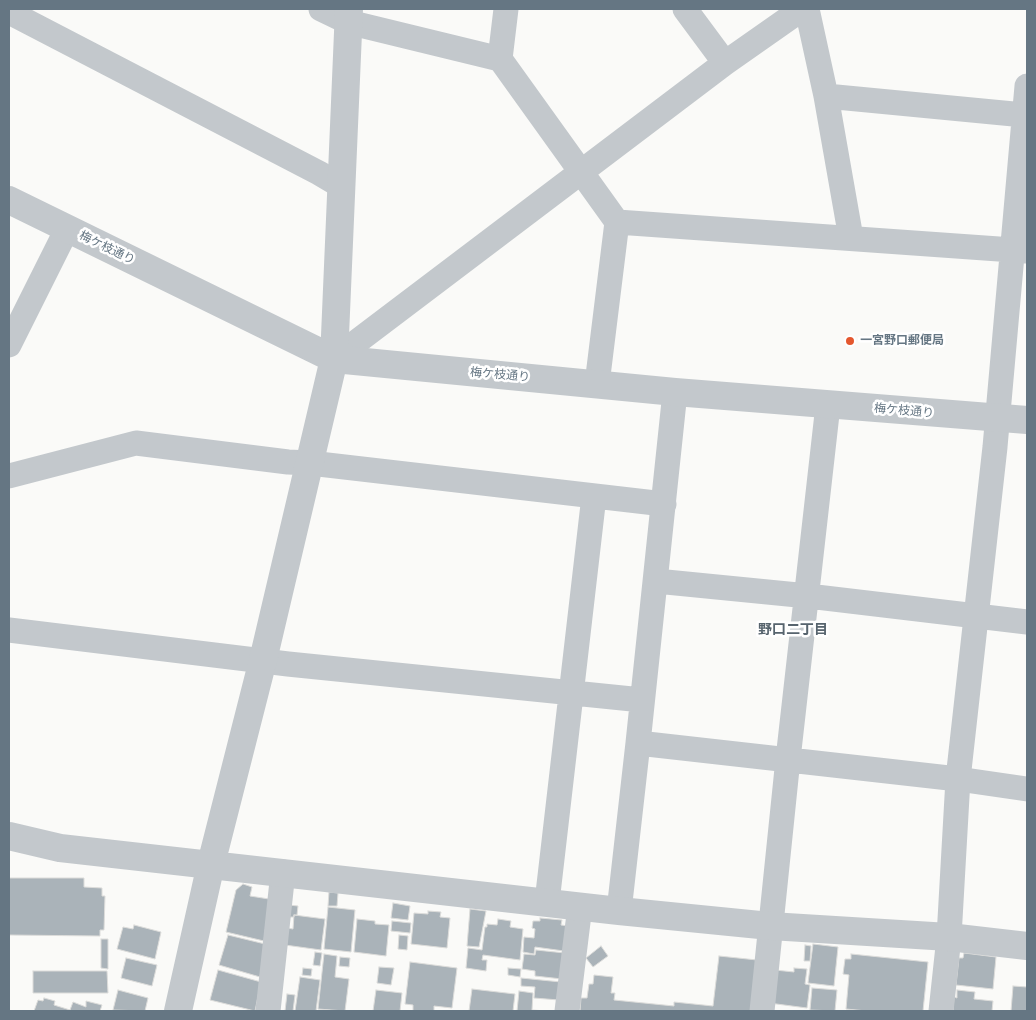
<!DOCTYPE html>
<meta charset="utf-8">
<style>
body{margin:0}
#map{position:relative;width:1036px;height:1020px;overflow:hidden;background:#fafaf8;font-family:Manrope,sans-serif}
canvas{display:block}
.frame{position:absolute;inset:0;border:10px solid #657683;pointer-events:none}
</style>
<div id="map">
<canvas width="1036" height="1020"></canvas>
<div class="frame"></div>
</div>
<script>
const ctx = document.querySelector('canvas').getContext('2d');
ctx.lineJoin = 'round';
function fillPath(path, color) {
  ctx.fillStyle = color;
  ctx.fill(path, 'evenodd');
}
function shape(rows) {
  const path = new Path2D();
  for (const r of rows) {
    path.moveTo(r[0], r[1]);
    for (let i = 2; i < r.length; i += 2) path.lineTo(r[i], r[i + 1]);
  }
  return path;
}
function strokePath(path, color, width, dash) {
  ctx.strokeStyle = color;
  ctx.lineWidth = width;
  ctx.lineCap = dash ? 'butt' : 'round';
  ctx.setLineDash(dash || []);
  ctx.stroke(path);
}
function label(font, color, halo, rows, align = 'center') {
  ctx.font = font + ' Manrope,"Noto Sans JP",sans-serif';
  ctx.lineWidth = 5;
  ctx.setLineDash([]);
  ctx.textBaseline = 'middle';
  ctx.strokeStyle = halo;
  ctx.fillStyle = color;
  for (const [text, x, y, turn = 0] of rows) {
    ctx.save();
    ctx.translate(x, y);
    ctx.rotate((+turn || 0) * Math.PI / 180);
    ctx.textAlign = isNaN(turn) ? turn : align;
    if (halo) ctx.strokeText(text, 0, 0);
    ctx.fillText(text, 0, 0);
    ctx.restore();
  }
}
const building = shape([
 [9,878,84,878,84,887,102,888,102,896,105,896,104,930,100,930,100,936,9,935,9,878],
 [243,884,252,887,250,896,269,899,264,941,226,932,236,890,243,884],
 [329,892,338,893,337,906,328,906,329,892],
 [393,903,410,906,408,920,391,918,393,903],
 [289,905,298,906,297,915,294,915,294,917,288,917,289,905],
 [328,907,355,910,351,952,324,949,328,907],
 [470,909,486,911,479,947,467,946,470,909],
 [428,911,441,912,440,917,450,918,447,948,411,944,414,913,428,914,428,911],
 [294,915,325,919,321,950,285,945,287,928,293,929,294,915],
 [540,918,562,920,561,925,568,926,564,951,535,947,534,954,523,952,524,937,534,938,535,929,532,928,533,921,540,921,540,918],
 [357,919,375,921,375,924,389,925,386,956,354,952,357,919],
 [498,919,511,921,510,927,523,929,520,960,483,955,482,960,487,960,486,971,466,968,468,948,482,950,485,927,487,927,487,924,497,925,498,919],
 [392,921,411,923,410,933,391,931,392,921],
 [134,925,161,932,155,959,117,949,123,927,133,929,134,925],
 [228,935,265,944,260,977,219,965,228,935],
 [399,935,408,936,407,950,398,949,399,935],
 [101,939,108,939,108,969,101,968,101,939],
 [813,944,838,947,834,986,808,983,813,944],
 [805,945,811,946,810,961,804,961,805,945],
 [601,946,608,956,593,967,586,958,601,946],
 [536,950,565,953,562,979,535,976,535,971,522,969,524,954,535,955,536,950],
 [315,952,322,953,320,966,313,965,315,952],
 [964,953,996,957,993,989,956,985,959,958,963,958,964,953],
 [324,954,337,956,335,977,349,979,345,1011,318,1009,324,954],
 [851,954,928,962,923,1011,867,1011,846,1009,849,975,843,974,845,959,851,959,851,954],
 [719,956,757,960,751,1011,580,1011,581,998,587,998,589,984,593,984,594,975,613,977,611,993,615,993,614,1000,674,1006,674,1002,713,1006,719,956],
 [340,957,350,958,349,967,339,966,340,957],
 [126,958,157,965,152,986,121,978,126,958],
 [410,962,457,968,452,1008,434,1006,434,1011,413,1011,413,1005,405,1004,410,962],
 [379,967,394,968,391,985,377,983,379,967],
 [303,968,312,969,311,976,302,975,303,968],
 [508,968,521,969,520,977,508,975,508,968],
 [794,968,807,969,805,984,810,985,807,1008,769,1003,775,970,794,972,794,968],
 [218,970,261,982,255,1011,210,1000,218,970],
 [33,971,107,971,108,993,33,993,33,971],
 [300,977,320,980,316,1011,295,1011,300,977],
 [521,978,561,982,559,1000,534,998,535,987,521,986,521,978],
 [1013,986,1027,987,1027,1011,1011,1011,1013,986],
 [812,988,837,990,835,1011,810,1010,812,988],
 [472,989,515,994,513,1011,469,1011,472,989],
 [118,990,148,998,145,1011,113,1010,118,990],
 [376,990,402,993,400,1011,373,1011,376,990],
 [957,990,975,992,974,999,993,1001,992,1011,953,1011,954,997,957,998,957,990],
 [519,991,533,993,532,1010,547,1011,517,1011,519,991],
 [287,994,295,995,293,1011,285,1011,287,994],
 [44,998,55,1001,54,1005,70,1010,73,1002,86,1007,86,1001,102,1005,100,1011,34,1011,38,1000,43,1001,44,998]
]);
fillPath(building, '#aab3b9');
strokePath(building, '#dcdcda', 1);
strokePath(shape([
 [321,9,348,22,500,59],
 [506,9,500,59,617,222,1027,251],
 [685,9,725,63],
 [807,9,826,96,851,238],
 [9,12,319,173,341,186],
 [826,96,1024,115],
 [9,345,67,229],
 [334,359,725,63,802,9],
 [597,384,617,222],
 [9,476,136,443,288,462,310,463,664,504],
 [656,581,808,596,1027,622],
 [9,630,288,664,642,700],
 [638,743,958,779,1027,789],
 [547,902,594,496],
 [619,911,638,743,675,392],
 [268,1011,283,872],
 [567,1011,580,906],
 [762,1011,788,759,828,405],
 [941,1011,949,937,958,779,995,447,1027,86]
]), '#c3c8cc', 25);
strokePath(shape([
 [9,200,334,359,675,392,1027,420],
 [9,836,60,848,619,911,770,926,949,937,1027,946],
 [178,1011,211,864,263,660,334,359,349,9]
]), '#c3c8cc', 28);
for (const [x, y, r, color] of [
 [850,341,5,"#e4572e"]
]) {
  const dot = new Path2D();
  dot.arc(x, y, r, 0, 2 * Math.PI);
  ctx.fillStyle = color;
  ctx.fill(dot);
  strokePath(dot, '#fff', 2);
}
label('12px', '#657683', '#fff', [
 ["梅ケ枝通り",107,248,26],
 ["梅ケ枝通り",500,375,5],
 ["梅ケ枝通り",904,411,5]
]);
label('bold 12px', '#657683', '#fff', [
 ["一宮野口郵便局",860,341]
], 'left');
label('bold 14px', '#57646e', '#fff', [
 ["野口二丁目",793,630]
]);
</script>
